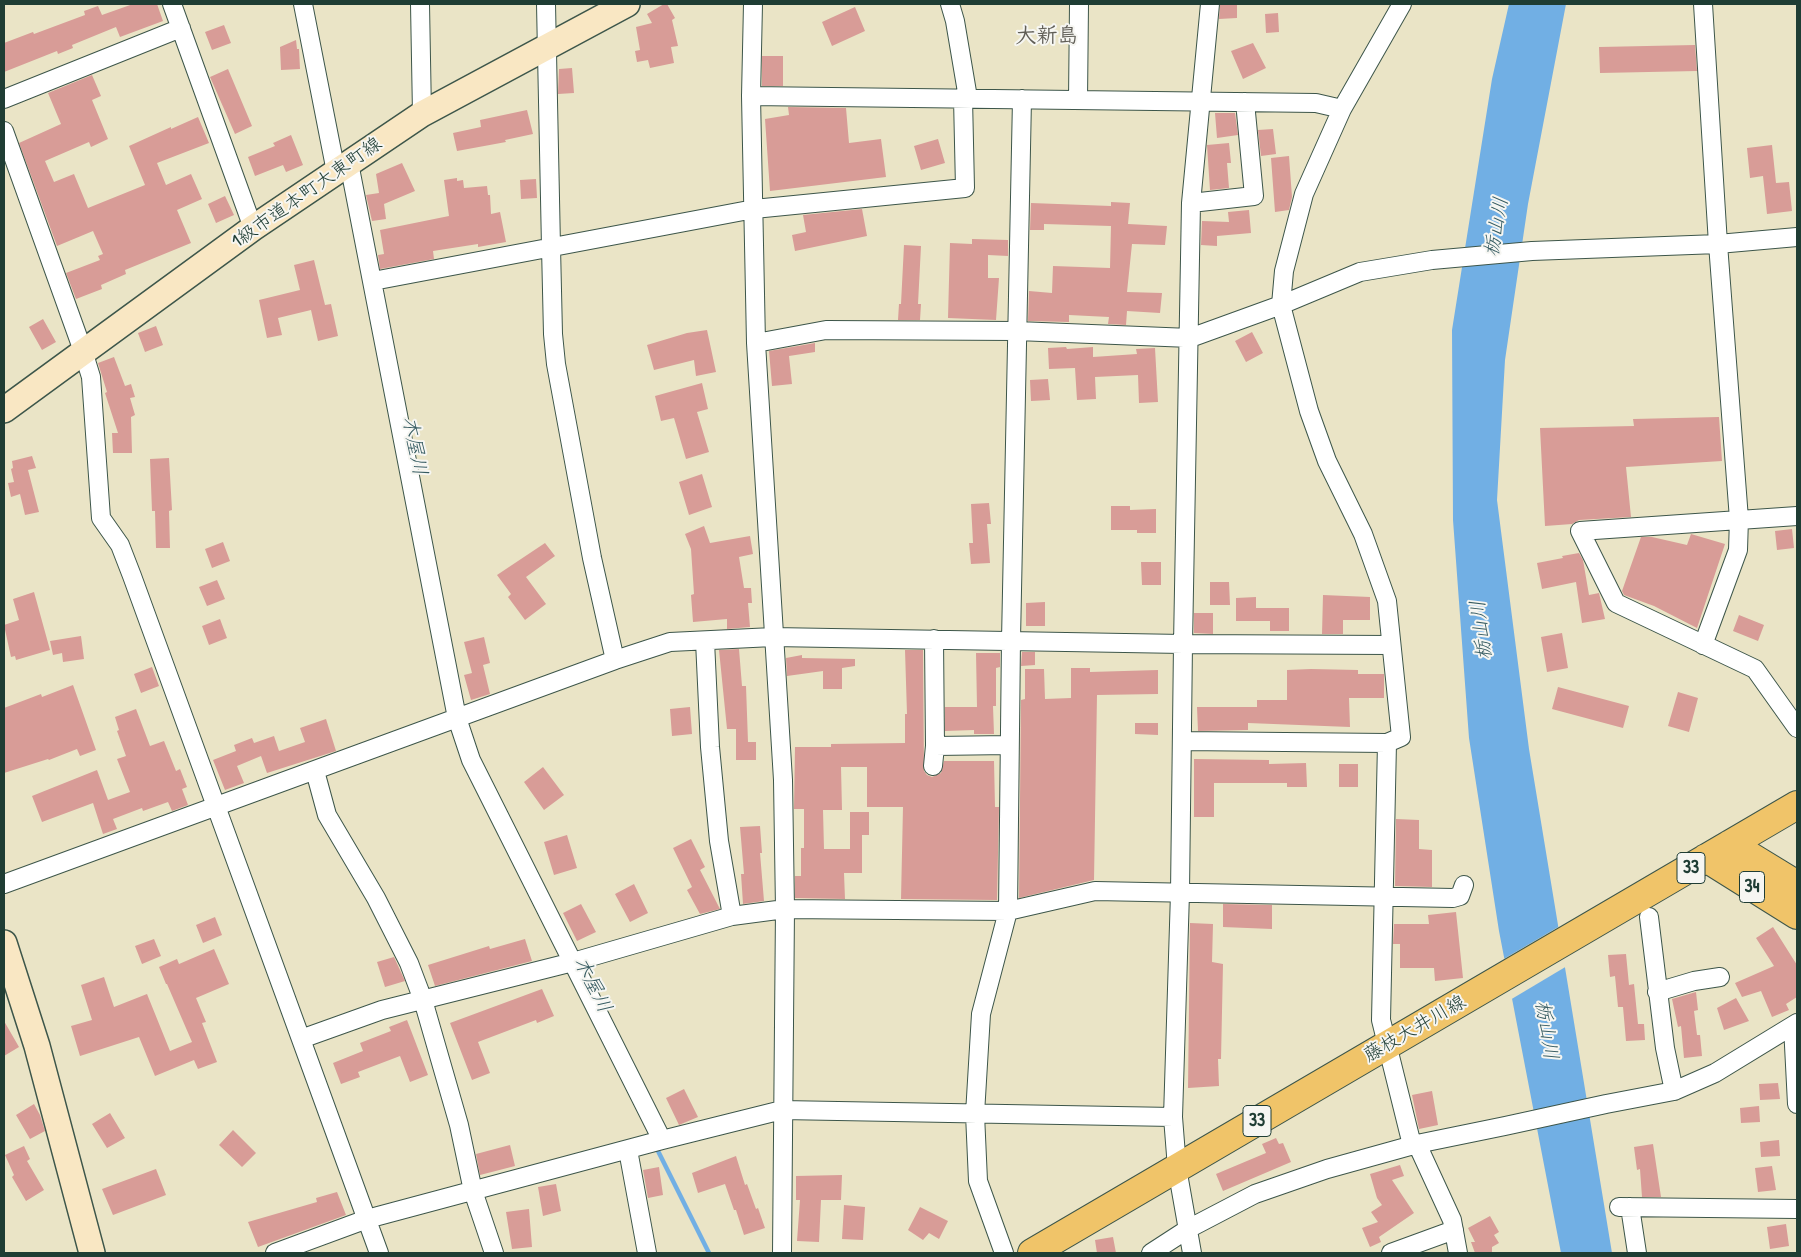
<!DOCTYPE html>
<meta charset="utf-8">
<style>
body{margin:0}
#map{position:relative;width:1801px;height:1257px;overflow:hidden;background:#eae4c6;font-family:"Patrick Hand",sans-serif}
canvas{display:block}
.frame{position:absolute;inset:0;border:5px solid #1f3d34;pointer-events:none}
</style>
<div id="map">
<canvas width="1801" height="1257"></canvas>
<div class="frame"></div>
</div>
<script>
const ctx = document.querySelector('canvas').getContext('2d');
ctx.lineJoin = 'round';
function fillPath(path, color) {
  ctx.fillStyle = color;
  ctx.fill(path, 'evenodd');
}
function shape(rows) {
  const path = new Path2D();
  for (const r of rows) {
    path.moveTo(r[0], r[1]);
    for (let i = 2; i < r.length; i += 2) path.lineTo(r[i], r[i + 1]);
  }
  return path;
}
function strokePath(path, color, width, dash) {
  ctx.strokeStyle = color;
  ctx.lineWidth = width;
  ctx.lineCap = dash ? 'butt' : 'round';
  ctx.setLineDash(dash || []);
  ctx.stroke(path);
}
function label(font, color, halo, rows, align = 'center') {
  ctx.font = font + ' "Patrick Hand","Klee One",sans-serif';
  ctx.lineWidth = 4;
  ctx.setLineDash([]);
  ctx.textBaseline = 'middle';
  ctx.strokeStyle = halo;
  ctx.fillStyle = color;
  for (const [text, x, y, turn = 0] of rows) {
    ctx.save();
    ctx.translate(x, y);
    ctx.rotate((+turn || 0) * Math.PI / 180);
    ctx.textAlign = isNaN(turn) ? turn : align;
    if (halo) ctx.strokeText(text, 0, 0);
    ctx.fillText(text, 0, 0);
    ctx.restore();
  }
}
fillPath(shape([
 [1509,4,1566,4,1528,204,1505,360,1497,500,1529,749,1612,1253,1561,1253,1499,931,1469,738,1453,520,1452,330,1492,79]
]), '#71afe4');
fillPath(shape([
 [1560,926,1567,966,1510,1000,1502,960]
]), '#eae4c6');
strokePath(shape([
 [655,1145,709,1253]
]), '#71afe4', 4.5);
fillPath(shape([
 [133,4,157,4,163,21,120,37,116,27,72,45,73,48,58,54,57,51,4,72,4,43,33,32,34,34,85,15,84,11,98,6,102,15],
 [664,4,667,4,675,18,672,20,678,46,671,47,674,63,650,68,648,60,637,62,635,51,640,50,636,27,652,23,647,14],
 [1220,4,1237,4,1237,18,1219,19],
 [855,7,865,31,832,46,822,22],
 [1278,13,1279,32,1266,33,1265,14],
 [224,25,231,43,212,50,205,32],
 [296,40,297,49,299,49,300,69,281,70,280,47],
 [1253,43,1266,68,1243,79,1231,51],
 [1695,45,1697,71,1600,73,1599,47],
 [762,56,783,56,783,86,762,86],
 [572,68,574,93,558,94,559,69],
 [228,69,252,126,235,134,210,77],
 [92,75,101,96,92,100,108,139,91,147,89,142,45,161,54,182,74,174,88,208,145,185,129,146,171,127,171,129,198,117,209,143,157,163,166,185,191,174,202,199,177,210,191,243,125,270,126,274,101,285,102,289,76,299,66,273,100,260,98,256,103,254,93,231,57,246,19,143,61,124,48,93],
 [788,107,846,108,849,143,881,139,886,177,770,191,765,119,789,115],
 [527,110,533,134,505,140,506,142,457,151,453,133,481,127,480,120],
 [1215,113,1235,113,1238,135,1217,138],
 [1273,129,1276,154,1261,156,1258,130],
 [291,135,303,165,286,172,283,165,255,176,248,157,275,146,273,143],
 [938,139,945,163,921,170,914,146],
 [1229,143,1231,163,1227,163,1229,188,1210,190,1207,145],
 [1772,145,1776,183,1789,182,1792,211,1767,214,1763,176,1750,178,1747,148],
 [1289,156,1292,197,1289,210,1275,212,1271,158],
 [402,163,415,191,384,204,386,219,372,221,366,195,379,193,376,174],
 [457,178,457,181,463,180,464,188,487,186,488,195,490,195,491,214,500,212,506,242,478,247,478,244,433,251,434,259,380,269,378,255,384,254,380,230,449,216,444,180],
 [536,179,537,198,521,199,520,180],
 [225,196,234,215,216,223,208,204],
 [1111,202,1130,203,1128,224,1167,226,1165,245,1132,244,1127,292,1162,293,1160,313,1127,311,1126,325,1108,324,1109,317,1069,315,1069,322,1028,321,1029,291,1052,293,1053,266,1110,268,1111,226,1044,224,1044,230,1030,230,1031,203,1111,206],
 [862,209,867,236,795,251,792,235,806,232,803,215],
 [1249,210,1251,233,1217,236,1217,246,1201,245,1202,221,1229,222,1228,212],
 [972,239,1008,240,1008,256,988,255,988,278,999,278,996,320,948,318,950,243,972,244],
 [904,245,921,246,918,304,921,304,920,320,898,320,899,304,901,304],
 [314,260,325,305,331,304,338,336,318,341,311,310,278,318,282,335,267,338,259,300,300,290,294,265],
 [43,319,56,342,42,350,29,327],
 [156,326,163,345,145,352,138,333],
 [707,330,716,372,696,376,694,360,654,370,647,345,687,333],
 [1252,332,1263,353,1246,362,1235,341],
 [815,343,815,352,789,356,792,384,772,386,769,351],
 [1066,347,1067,349,1093,347,1093,357,1137,354,1136,349,1155,348,1158,402,1139,403,1138,375,1095,377,1096,399,1077,400,1075,368,1049,369,1048,348],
 [114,357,125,386,131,384,135,397,130,398,135,415,131,417,132,453,113,453,112,433,118,433,105,393,107,392,98,363],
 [1048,379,1050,400,1031,401,1030,380],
 [702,383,708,409,697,412,709,452,686,459,674,418,661,421,655,396],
 [1719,417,1722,461,1626,467,1631,517,1579,520,1572,524,1545,526,1540,428,1634,426,1633,419],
 [32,456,36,468,28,470,39,512,25,515,20,494,11,497,8,483,14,482,11,469,13,468,12,461],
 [169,458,172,510,169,511,170,548,156,548,155,511,152,511,150,459],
 [702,474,712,507,689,515,679,482],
 [989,503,991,524,987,524,990,563,971,564,969,543,973,543,971,504],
 [1111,506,1130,506,1130,510,1156,509,1156,533,1137,533,1137,530,1111,530],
 [704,526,710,543,750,536,753,554,739,557,744,588,751,588,752,603,748,603,750,627,727,629,727,619,693,622,691,595,694,594,691,549,685,534],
 [1792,529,1794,548,1777,550,1775,531],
 [1691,534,1725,544,1697,628,1654,606,1624,595,1622,591,1641,537,1652,537,1687,545],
 [223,542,230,561,212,568,205,549],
 [545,543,555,556,526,577,546,604,525,620,508,597,511,594,497,575],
 [1579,553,1583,560,1589,595,1599,593,1605,619,1582,623,1576,582,1542,589,1537,563,1563,558,1562,556],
 [1141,562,1161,562,1161,585,1142,585],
 [217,580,225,599,207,606,199,587],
 [1210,582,1229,582,1230,605,1210,605],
 [34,592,50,650,16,660,15,656,11,657,4,625,19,620,13,599],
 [1323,595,1370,597,1370,620,1343,620,1343,634,1322,634],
 [1256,597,1256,608,1289,608,1289,631,1270,631,1270,621,1236,621,1236,598],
 [1045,602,1045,626,1026,626,1026,603],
 [1194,613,1213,613,1213,634,1194,633],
 [1739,615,1764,625,1758,641,1733,631],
 [220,619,227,638,209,645,202,626],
 [1562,633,1568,668,1547,672,1541,637],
 [81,636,84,659,63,662,62,653,53,655,50,641],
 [484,637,490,663,483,665,490,694,471,700,464,675,472,673,464,642],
 [739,649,742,686,746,686,748,742,756,742,756,760,736,760,736,729,727,729,719,650],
 [905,650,923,650,924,771,927,775,932,777,941,773,944,761,994,761,995,807,999,807,997,900,901,899,903,807,867,807,867,767,841,767,842,810,823,810,824,849,850,849,850,812,869,812,869,835,862,835,862,873,844,873,845,899,795,898,795,876,801,876,801,848,804,848,804,809,794,809,795,747,831,747,831,744,905,743,905,714,907,714],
 [1022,652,1035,652,1035,665,1021,666],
 [976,653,1000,653,1000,667,996,668,996,706,993,706,994,734,974,734,974,730,945,731,945,707,977,707],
 [802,655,802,658,855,659,855,666,842,668,842,689,823,689,823,671,787,676,786,658],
 [152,667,159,686,141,693,134,674],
 [1071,668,1090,668,1090,672,1158,670,1158,694,1097,695,1094,880,1019,898,1021,700,1025,699,1025,669,1044,669,1045,699,1071,698],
 [1311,669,1358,670,1358,674,1384,674,1384,698,1349,698,1350,727,1248,723,1248,730,1198,731,1197,707,1257,707,1257,700,1287,700,1287,670],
 [73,685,96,750,80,756,77,749,49,760,48,759,4,773,4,708,41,694,42,697],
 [1558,687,1629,706,1623,728,1552,709],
 [1678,692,1698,698,1689,732,1668,726],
 [690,707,692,734,672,736,670,709],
 [136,709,150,746,164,741,176,771,180,769,187,787,182,789,188,805,172,811,168,802,143,811,142,808,113,819,117,829,103,834,93,803,42,822,32,796,97,770,108,800,130,792,117,759,126,756,117,731,119,730,115,717],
 [326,719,336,751,267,773,261,756,237,766,244,783,225,790,213,760,236,751,234,745,252,738,254,743,274,736,279,751,305,742,300,728],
 [1135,723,1158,723,1158,735,1135,734],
 [1194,759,1269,760,1269,764,1306,763,1307,787,1287,787,1287,783,1214,783,1214,817,1194,817],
 [1339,764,1358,764,1358,787,1339,787],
 [543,767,564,795,544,810,524,782],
 [1396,819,1419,820,1419,849,1432,850,1432,887,1395,886],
 [760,826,762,853,760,853,764,901,743,904,741,874,744,874,740,827],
 [567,835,577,868,554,875,544,842],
 [691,839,705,867,700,870,720,909,700,914,687,890,692,887,673,848],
 [634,884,648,913,630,922,615,894],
 [581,904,596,932,577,941,563,913],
 [1223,904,1272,905,1272,929,1223,927],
 [1456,912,1463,978,1435,981,1434,968,1400,968,1400,944,1393,944,1394,924,1429,924,1428,915],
 [215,917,222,935,203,943,196,925],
 [1190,923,1213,924,1212,962,1223,964,1221,1059,1218,1059,1219,1086,1188,1088],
 [1773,927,1797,965,1797,997,1786,1004,1789,1010,1772,1017,1761,991,1742,997,1735,983,1774,966,1756,938],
 [154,939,161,956,142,964,135,946],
 [525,939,532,961,435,986,428,965,489,946,490,949],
 [214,949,229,984,196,998,206,1022,202,1023,217,1062,198,1069,194,1060,155,1076,139,1037,80,1056,71,1026,92,1020,81,985,104,977,114,1007,147,994,170,1051,192,1042,167,984,166,984,159,967,177,959,179,964],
 [1626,954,1629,985,1634,984,1638,1024,1644,1024,1645,1040,1626,1041,1623,1007,1618,1007,1615,976,1610,977,1608,955],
 [394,957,405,981,385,987,377,962],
 [542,989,554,1016,537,1023,536,1020,478,1042,490,1073,472,1080,450,1023],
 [1696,992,1698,1010,1694,1011,1697,1035,1700,1035,1702,1056,1684,1058,1681,1026,1678,1027,1672,999],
 [1736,998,1749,1021,1724,1030,1717,1008],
 [407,1020,428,1075,410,1082,400,1056,358,1072,360,1077,341,1084,333,1063,363,1051,360,1043,391,1031,389,1027],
 [4,1021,19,1047,4,1056],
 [1778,1083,1780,1099,1760,1100,1759,1084],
 [684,1089,698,1117,679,1125,666,1098],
 [1432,1091,1438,1125,1419,1129,1412,1095],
 [34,1104,40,1115,45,1131,30,1139,16,1115],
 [1759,1106,1760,1122,1741,1123,1740,1108],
 [110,1113,125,1138,107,1148,92,1124],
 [233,1130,256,1153,242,1167,219,1145],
 [1276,1138,1279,1144,1283,1143,1291,1162,1223,1191,1216,1174,1266,1153,1262,1144],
 [1779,1140,1780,1156,1761,1157,1760,1142],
 [1653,1144,1661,1197,1642,1197,1640,1169,1637,1170,1634,1147],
 [510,1145,515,1166,480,1175,476,1154],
 [24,1146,30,1159,27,1161,44,1190,26,1201,12,1177,14,1175,5,1155],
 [736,1156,745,1185,747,1184,756,1209,758,1208,765,1228,744,1235,736,1210,734,1210,725,1184,698,1193,692,1173],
 [1400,1165,1404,1176,1392,1180,1414,1213,1379,1237,1381,1242,1370,1247,1362,1228,1378,1222,1371,1212,1382,1205,1377,1198,1370,1174],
 [1772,1166,1776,1190,1758,1192,1755,1168],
 [659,1167,663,1195,648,1198,643,1170],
 [156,1169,166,1195,113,1215,102,1189],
 [842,1175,841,1200,821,1200,819,1242,797,1241,800,1200,796,1200,796,1176],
 [556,1184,561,1211,543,1216,538,1187],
 [337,1192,346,1215,258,1247,248,1222,317,1202,316,1198],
 [844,1205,865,1207,863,1240,842,1239],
 [920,1207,948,1221,939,1239,929,1233,923,1240,908,1230],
 [529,1209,532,1247,512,1249,506,1212],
 [1490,1216,1499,1232,1494,1235,1499,1243,1492,1247,1492,1253,1475,1253,1471,1242,1475,1242,1468,1228],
 [1786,1224,1789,1246,1770,1249,1767,1227],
 [1113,1237,1116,1253,1097,1253,1095,1240]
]), '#d89c97');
const street = shape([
 [172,4,253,228],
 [303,4,336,172],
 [420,4,422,114],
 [546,4,551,247,553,334,556,364,592,558,615,660],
 [753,4,751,96,756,343,783,780,785,909,782,1253],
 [950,4,955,21,968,98],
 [1703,4,1718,244,1739,519,1738,550,1703,645],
 [751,96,1316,103,1342,109],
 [4,99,181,28],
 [1078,100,1079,4],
 [4,131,83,351,91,377,101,518,120,545,132,576,379,1253],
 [349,163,457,718,471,760,662,1140],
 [1191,203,1254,196,1245,102],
 [373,281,754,209,965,188,963,98],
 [756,343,826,330,1017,331,1190,338,1281,305,1360,272,1432,260,1532,251,1718,244,1797,237],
 [1797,516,1580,531,1616,603,1755,669,1797,728],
 [705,641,710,747,719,841,732,916],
 [1182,741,1387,743,1381,1020,1412,1145],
 [1387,743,1401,737,1387,601,1363,534,1327,461,1309,411,1281,305,1284,271,1304,194,1342,109,1402,4],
 [935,746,1009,745],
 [933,766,935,746,934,639],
 [315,771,327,815,376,898,409,963,423,1000,459,1125,473,1191,494,1253],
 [4,884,615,660,670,642,773,637,1183,644,1391,645],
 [1649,917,1665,1048,1674,1091],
 [1657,992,1694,981,1720,977],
 [1793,1026,1797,1104],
 [301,1039,382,1010,573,962,732,916,785,909,1008,911,1095,891,1453,898,1460,896,1464,885],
 [1417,1144,1452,1220,1458,1253],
 [628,1150,647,1253],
 [1619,1207,1797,1209],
 [1630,1207,1637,1253],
 [275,1253,367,1219,662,1140,782,1110,1173,1117],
 [1004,1253,978,1181,975,1114,981,1014,1008,911,1011,640,1022,99],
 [1151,1253,1188,1229,1255,1194,1327,1169,1417,1144,1505,1126,1606,1104,1674,1091,1715,1073,1797,1023],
 [1192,1253,1177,1168,1173,1117,1180,893,1183,644,1191,203,1210,4],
 [1391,1253,1454,1230]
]);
const secondary = shape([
 [4,410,253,228,422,114,627,4],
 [4,943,37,1046,92,1253]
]);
const primary = shape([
 [1730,844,1797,885],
 [1706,858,1797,915],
 [1032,1253,1797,805]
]);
strokePath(street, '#3d564a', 20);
strokePath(secondary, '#3d564a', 28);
strokePath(primary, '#3d564a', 30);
strokePath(street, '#fff', 18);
strokePath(secondary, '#f9e7c3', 25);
strokePath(primary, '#f0c469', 28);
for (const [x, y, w] of [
 [1691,868,28],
 [1752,887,25],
 [1257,1121,28]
]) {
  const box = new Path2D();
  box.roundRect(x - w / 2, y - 15.5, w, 31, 4);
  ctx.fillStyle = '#f6f6f2';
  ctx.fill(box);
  strokePath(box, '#1f3d34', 1);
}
label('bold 18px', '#1f3d34', null, [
 ["33",1691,868],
 ["34",1752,887],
 ["33",1257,1121]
]);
label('19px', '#1f3d34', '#f6f6f2', [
 ["1級市道本町大東町線",307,193,-35],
 ["藤枝大井川線",1415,1029,-30]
]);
label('italic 20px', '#345a60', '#f6f6f2', [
 ["栃山川",1497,227,-80],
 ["木屋川",414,446,79],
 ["栃山川",1482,630,-97],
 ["木屋川",592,985,63],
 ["栃山川",1546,1030,81]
]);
label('bold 21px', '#605e57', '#f6f6f2', [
 ["大新島",1047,36]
]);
</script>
